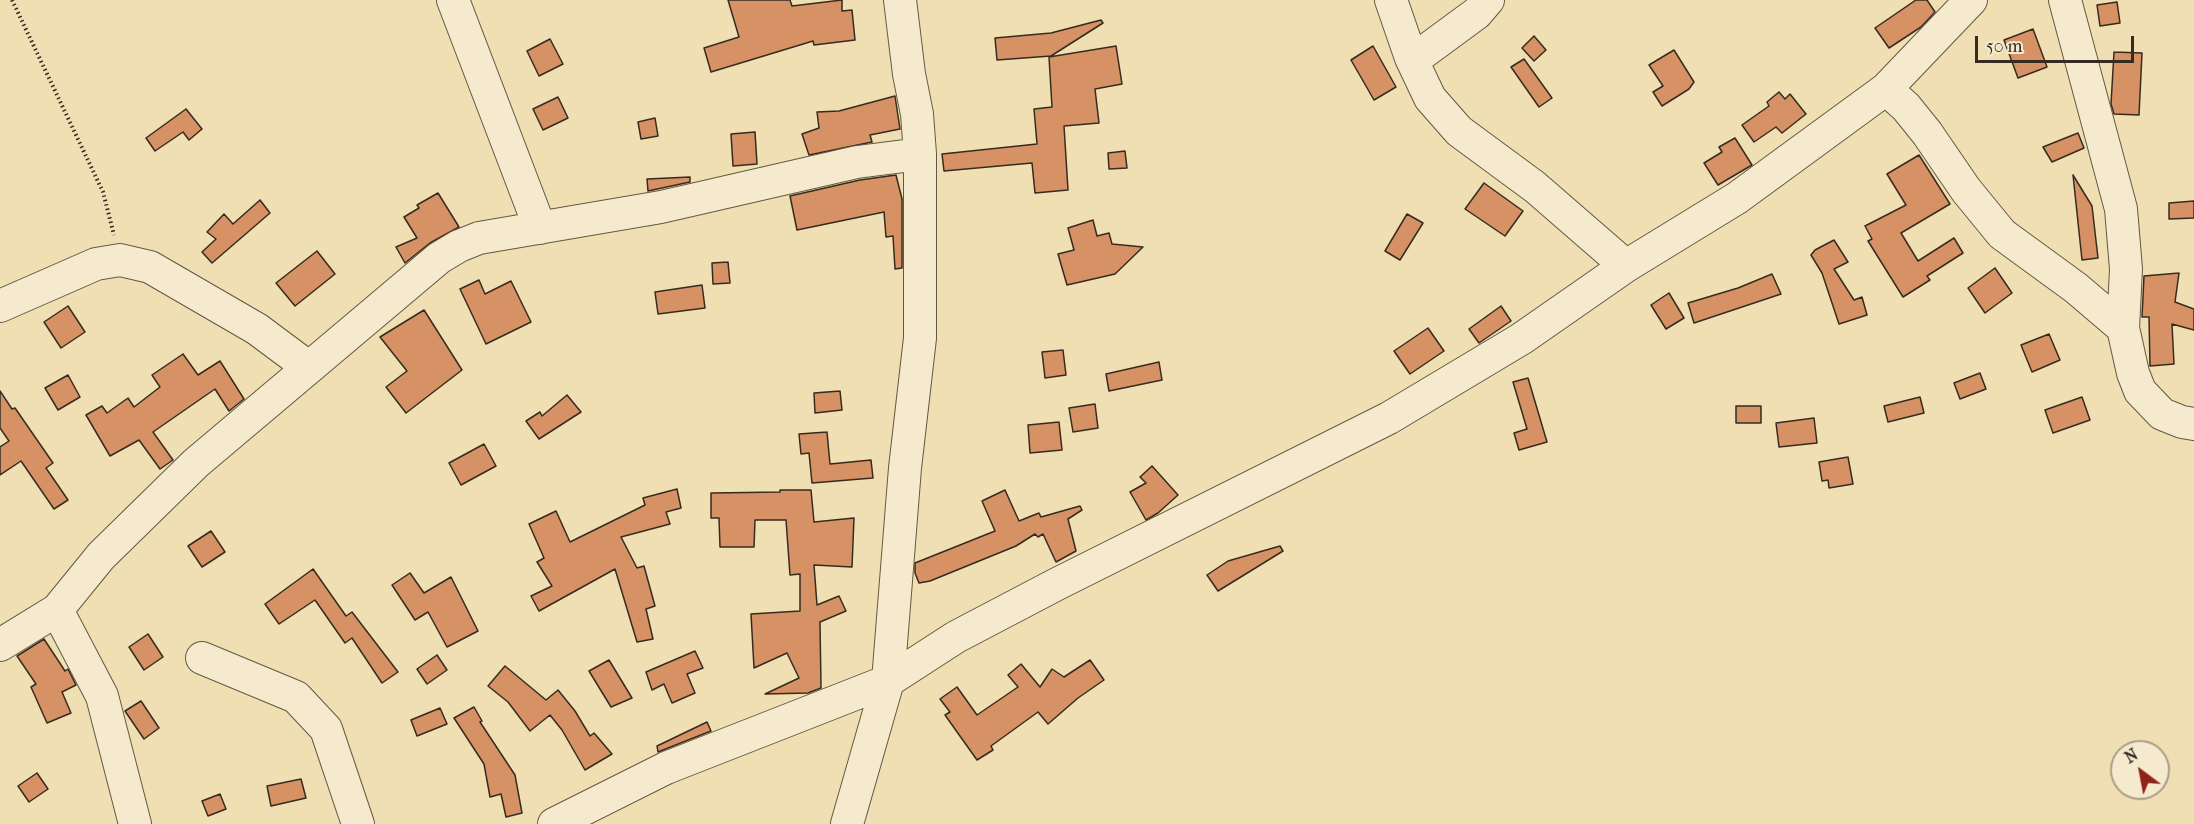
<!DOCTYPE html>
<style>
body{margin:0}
#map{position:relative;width:2194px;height:824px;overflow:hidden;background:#f0dfb2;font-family:"IM FELL French Canon",serif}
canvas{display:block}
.north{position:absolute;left:2110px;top:740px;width:60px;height:60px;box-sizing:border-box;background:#f5eacd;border:2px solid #a99e88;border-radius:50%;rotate:328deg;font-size:16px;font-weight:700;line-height:24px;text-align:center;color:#362b20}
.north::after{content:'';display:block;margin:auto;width:21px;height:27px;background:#8f2418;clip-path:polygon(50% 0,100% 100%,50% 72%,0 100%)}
.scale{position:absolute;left:1975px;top:36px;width:159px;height:27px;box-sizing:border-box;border:3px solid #362b20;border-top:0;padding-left:8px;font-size:18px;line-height:21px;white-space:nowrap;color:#362b20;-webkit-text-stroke:4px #f5eacd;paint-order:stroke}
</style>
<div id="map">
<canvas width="2194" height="824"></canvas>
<div class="north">N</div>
<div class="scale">50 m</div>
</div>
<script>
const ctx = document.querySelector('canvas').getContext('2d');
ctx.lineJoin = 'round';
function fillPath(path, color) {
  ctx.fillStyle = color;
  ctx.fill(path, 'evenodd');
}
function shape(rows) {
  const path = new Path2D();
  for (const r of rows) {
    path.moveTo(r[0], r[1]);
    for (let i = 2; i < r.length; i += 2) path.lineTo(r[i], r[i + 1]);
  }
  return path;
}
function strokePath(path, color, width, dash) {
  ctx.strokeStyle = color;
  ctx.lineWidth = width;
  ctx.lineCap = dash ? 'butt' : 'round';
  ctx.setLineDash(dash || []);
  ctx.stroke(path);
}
const building = shape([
 [728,0,790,0,792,6,842,0,842,11,852,10,855,40,814,45,813,41,711,72,704,48,739,37,728,0],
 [1916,0,1927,0,1935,12,1921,27,1889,48,1875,28,1916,0],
 [2117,2,2120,23,2100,26,2097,5,2117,2],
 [1101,20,1103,23,1051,56,997,60,995,38,1051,33,1101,20],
 [2033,29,2047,67,2018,78,2004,40,2033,29],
 [1534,36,1546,50,1534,61,1522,48,1534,36],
 [550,39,563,64,539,76,527,51,550,39],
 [1116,46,1122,84,1095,89,1099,123,1064,126,1068,190,1035,193,1032,163,944,171,942,154,1037,144,1034,109,1052,107,1049,57,1116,46],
 [1373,46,1396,87,1374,100,1351,60,1373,46],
 [1674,50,1694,82,1689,89,1662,106,1653,92,1663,86,1649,65,1674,50],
 [2114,52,2142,53,2139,115,2114,114,2111,104,2114,52],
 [1524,59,1552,98,1539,107,1511,67,1524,59],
 [1779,92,1785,99,1790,94,1806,114,1782,133,1776,127,1754,142,1742,125,1769,106,1767,102,1779,92],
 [895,96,900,129,870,135,872,142,809,155,802,134,819,128,817,112,839,111,895,96],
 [558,97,568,118,543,130,533,109,558,97],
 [186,109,202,129,189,140,183,132,155,151,146,138,186,109],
 [655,118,658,136,641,139,638,122,655,118],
 [755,132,757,164,733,166,731,134,755,132],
 [2078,133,2084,148,2052,162,2043,147,2078,133],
 [1735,138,1752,165,1718,185,1704,163,1722,152,1719,147,1735,138],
 [1125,151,1127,168,1109,169,1108,153,1125,151],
 [1919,155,1950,204,1901,233,1918,261,1954,238,1963,253,1927,276,1930,280,1903,297,1868,241,1872,239,1865,226,1906,205,1887,174,1919,155],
 [896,175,902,199,902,268,895,269,893,236,886,237,884,212,797,230,790,196,860,180,896,175],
 [2073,175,2092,206,2098,258,2082,260,2073,175],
 [690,177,690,182,648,191,647,179,690,177],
 [1484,183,1523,211,1505,236,1465,209,1484,183],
 [438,193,459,227,430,243,405,263,396,247,417,238,404,217,419,208,417,205,438,193],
 [260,200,270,213,212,263,202,252,216,239,207,232,224,214,233,224,260,200],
 [2194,201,2194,218,2169,219,2169,203,2194,201],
 [1407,214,1423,223,1400,260,1385,251,1407,214],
 [1093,220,1097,236,1109,233,1112,244,1143,247,1115,274,1067,285,1058,254,1074,250,1068,228,1093,220],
 [1834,240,1848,262,1834,269,1854,300,1862,297,1867,315,1839,324,1822,273,1811,255,1815,250,1834,240],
 [317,251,335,274,295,306,276,283,317,251],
 [728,262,730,283,713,284,712,263,728,262],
 [1995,268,2012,293,1985,313,1968,288,1995,268],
 [2179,273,2175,302,2194,309,2194,330,2172,324,2174,364,2150,366,2149,317,2142,317,2144,276,2179,273],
 [1772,274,1781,294,1694,323,1688,303,1738,288,1772,274],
 [479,280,485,294,511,281,531,322,486,344,460,289,479,280],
 [702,285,705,308,658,314,655,292,702,285],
 [1669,293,1684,318,1666,329,1651,305,1669,293],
 [68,306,85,332,61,348,44,322,68,306],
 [1501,306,1511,321,1479,343,1469,329,1501,306],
 [424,310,462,370,406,413,386,387,407,371,380,337,424,310],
 [1428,328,1444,351,1410,374,1394,351,1428,328],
 [2049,334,2060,360,2032,372,2021,345,2049,334],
 [1063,350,1066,375,1045,378,1042,352,1063,350],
 [183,354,198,375,220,361,244,399,229,411,215,389,153,432,173,460,160,469,139,440,110,456,86,415,102,406,107,413,128,398,134,407,160,387,152,375,183,354],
 [1159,362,1162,380,1109,391,1106,374,1159,362],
 [1980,373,1986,389,1960,399,1954,383,1980,373],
 [68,375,80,397,58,410,45,388,68,375],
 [1528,378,1547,442,1519,450,1514,433,1527,429,1513,382,1528,378],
 [0,391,12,409,15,408,53,463,46,468,68,500,54,509,21,461,0,475,0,447,9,441,0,428,0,391],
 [840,391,842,410,815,413,814,393,840,391],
 [567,395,581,412,539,439,526,421,540,412,542,416,567,395],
 [1920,397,1924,413,1888,422,1884,406,1920,397],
 [2082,397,2090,420,2053,433,2045,410,2082,397],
 [1095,404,1098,428,1073,432,1069,408,1095,404],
 [1736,406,1761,406,1761,423,1736,423,1736,406],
 [1814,418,1817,443,1779,447,1776,423,1814,418],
 [1059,422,1062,450,1030,453,1028,425,1059,422],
 [827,432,830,464,871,460,873,478,812,483,809,453,801,454,799,434,827,432],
 [484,444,496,466,461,485,449,463,484,444],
 [1848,457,1853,484,1829,488,1828,480,1822,481,1819,462,1848,457],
 [1152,466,1178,495,1158,513,1146,520,1130,492,1146,483,1140,477,1152,466],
 [677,489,681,508,666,512,670,524,621,537,637,568,644,566,655,606,646,609,653,639,637,642,615,569,539,611,531,596,552,586,537,562,544,558,529,524,556,511,570,542,645,505,643,498,677,489],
 [780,490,811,490,814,522,854,518,852,567,814,565,817,605,839,596,846,611,820,622,821,688,808,693,765,694,799,678,787,653,754,668,751,614,800,611,800,574,790,575,786,520,755,520,754,547,720,547,719,518,711,518,711,493,780,492,780,490],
 [1005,490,1019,521,1039,513,1041,517,1080,506,1082,510,1068,519,1076,551,1056,562,1043,534,1038,537,1035,534,1016,546,930,581,919,583,915,573,915,563,995,531,982,501,1005,490],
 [211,531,225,552,202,567,188,546,211,531],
 [1280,546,1283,551,1218,591,1207,575,1228,561,1280,546],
 [313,569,346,616,352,612,398,672,382,683,352,638,345,643,315,600,279,624,265,604,313,569],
 [410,573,424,593,451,577,478,631,447,647,428,612,415,620,392,585,410,573],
 [148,634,163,657,144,670,129,647,148,634],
 [44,639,65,671,68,669,76,685,62,692,71,713,47,723,31,687,36,684,17,656,44,639],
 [695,651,703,668,687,674,695,693,672,703,664,684,652,690,646,672,695,651],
 [437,655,447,670,427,684,417,669,437,655],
 [609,660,632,698,611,707,589,671,609,660],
 [1090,660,1104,680,1078,698,1048,724,1038,712,991,746,993,750,977,760,945,715,950,712,940,699,957,687,977,715,1018,687,1008,675,1021,664,1040,687,1052,669,1064,677,1090,660],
 [505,666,546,700,558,690,575,711,590,736,594,733,612,754,585,770,562,730,550,715,530,731,508,702,488,686,505,666],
 [141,701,159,728,144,739,125,711,141,701],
 [474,707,482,721,480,722,515,775,522,813,506,817,501,794,490,797,484,764,454,718,474,707],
 [440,708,447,724,417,736,411,720,440,708],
 [707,722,711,731,658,752,657,746,707,722],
 [37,773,48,789,29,802,18,786,37,773],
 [301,779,306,798,271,806,267,786,301,779],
 [220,794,226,809,208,816,202,801,220,794]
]);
fillPath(building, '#d69165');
strokePath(building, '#362b20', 1.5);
const minor = shape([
 [453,0,540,228],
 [1391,0,1411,58,1424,52,1477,13,1488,0],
 [2065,0,2121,209,2126,269,2123,328,2133,373,2140,391,2162,414,2182,422,2194,424],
 [1411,58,1430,98,1459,131,1535,187,1626,266],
 [1886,89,1906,107,1927,133,1966,190,2002,234,2076,288,2123,328],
 [0,306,96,264,120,260,150,267,257,329,308,367],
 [57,610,102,696,135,824],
 [0,645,57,610,101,556,196,463,439,258,459,246,479,238,661,207,857,162,920,154],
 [202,658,296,697,326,729,358,824],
 [554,824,666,768,888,681,956,637,1057,584,1389,418,1521,339,1626,266,1737,198,1886,89,1971,0],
 [847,824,888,681,905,468,920,338,920,154,917,114,909,74,900,0]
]);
strokePath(minor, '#645844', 34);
strokePath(shape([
 [12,0,103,192,114,235]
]), '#362b20', 4, [1.5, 3]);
strokePath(minor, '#f5eacd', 32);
</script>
